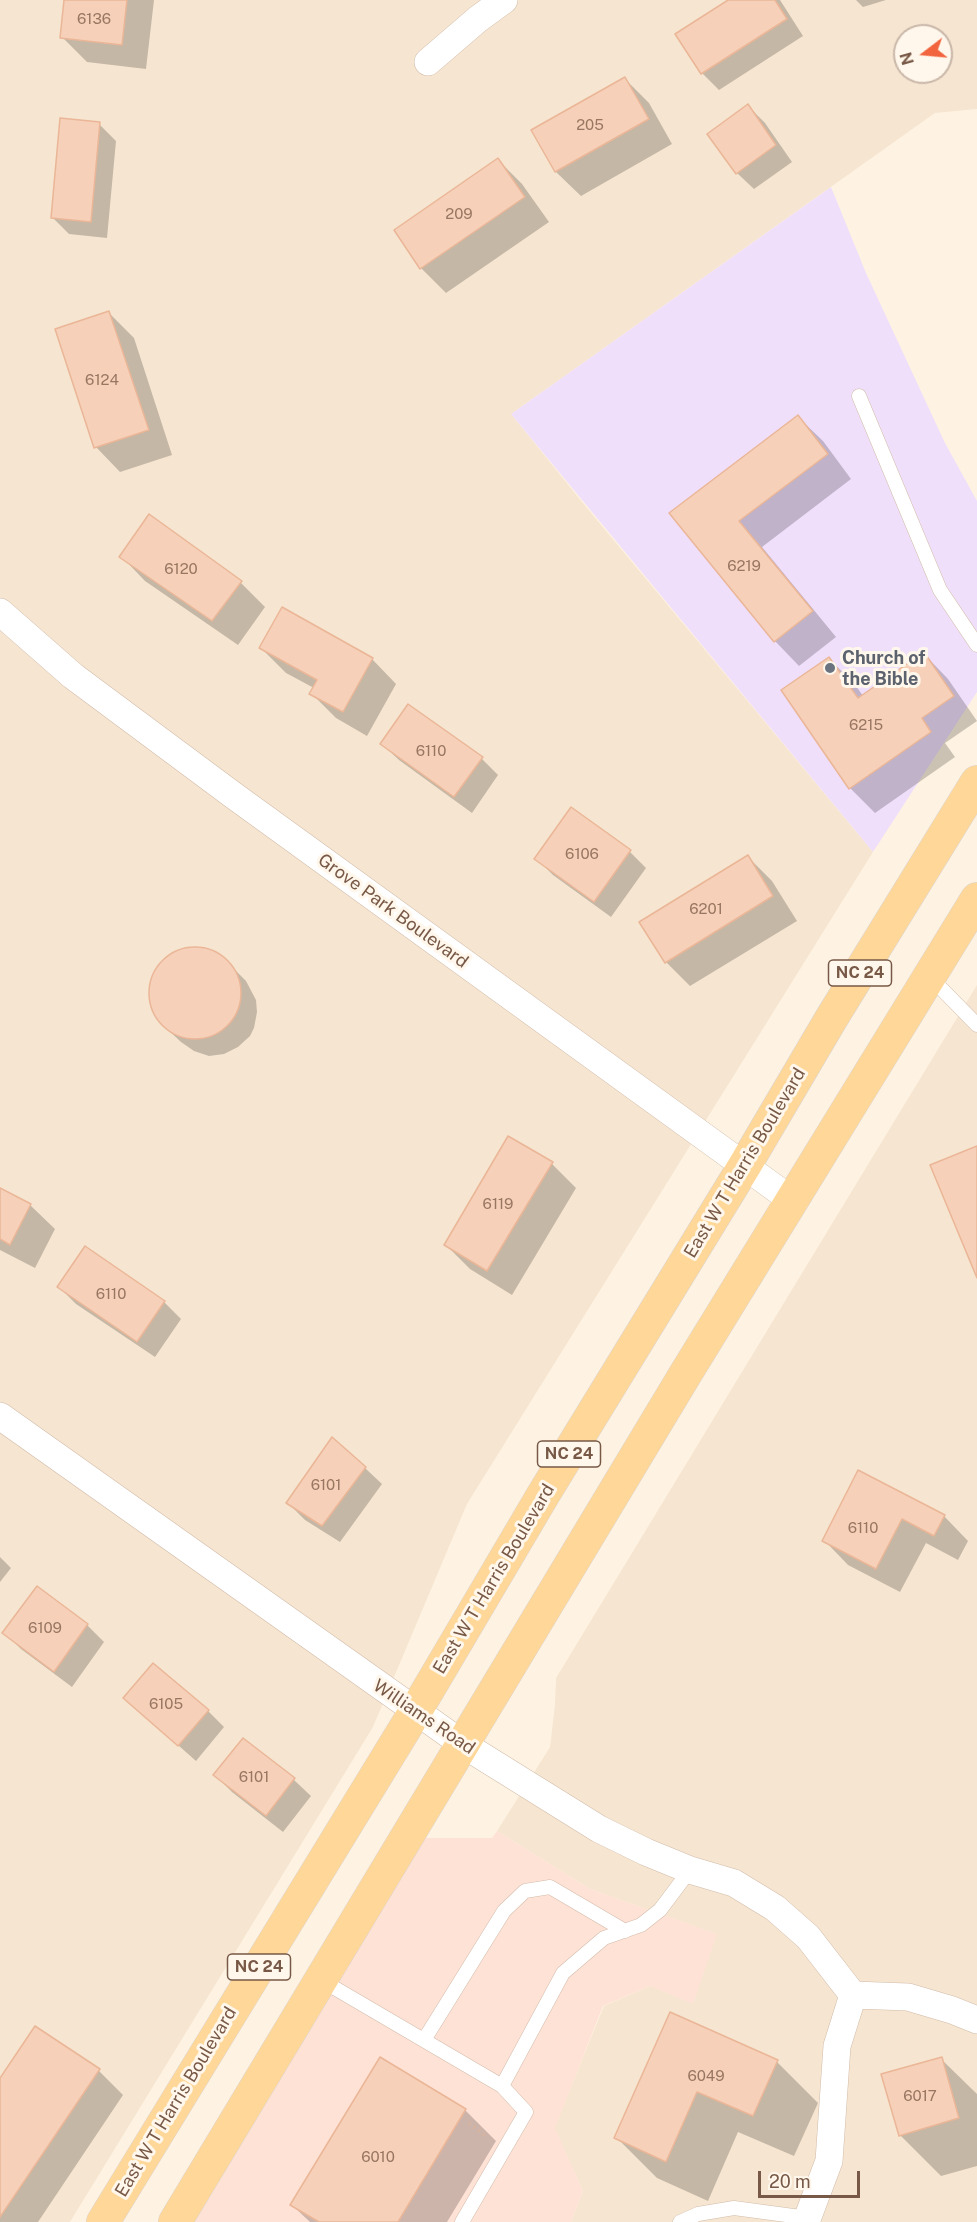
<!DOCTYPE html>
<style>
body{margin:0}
#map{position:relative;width:977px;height:2222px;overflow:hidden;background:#fef3e2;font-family:"Public Sans",sans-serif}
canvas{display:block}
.north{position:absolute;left:893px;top:24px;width:60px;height:60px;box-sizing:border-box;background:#fff7eb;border:2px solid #c9b7a9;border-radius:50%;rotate:254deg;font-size:16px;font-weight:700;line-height:24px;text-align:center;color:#785846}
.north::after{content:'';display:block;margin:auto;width:21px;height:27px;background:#f2643d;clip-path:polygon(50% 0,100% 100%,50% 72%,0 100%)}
.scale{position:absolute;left:758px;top:2171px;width:102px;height:27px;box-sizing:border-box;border:3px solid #785846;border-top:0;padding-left:8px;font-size:18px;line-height:21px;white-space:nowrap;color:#785846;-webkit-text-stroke:4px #fff7eb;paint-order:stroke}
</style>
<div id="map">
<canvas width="977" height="2222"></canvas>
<div class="north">N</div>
<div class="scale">20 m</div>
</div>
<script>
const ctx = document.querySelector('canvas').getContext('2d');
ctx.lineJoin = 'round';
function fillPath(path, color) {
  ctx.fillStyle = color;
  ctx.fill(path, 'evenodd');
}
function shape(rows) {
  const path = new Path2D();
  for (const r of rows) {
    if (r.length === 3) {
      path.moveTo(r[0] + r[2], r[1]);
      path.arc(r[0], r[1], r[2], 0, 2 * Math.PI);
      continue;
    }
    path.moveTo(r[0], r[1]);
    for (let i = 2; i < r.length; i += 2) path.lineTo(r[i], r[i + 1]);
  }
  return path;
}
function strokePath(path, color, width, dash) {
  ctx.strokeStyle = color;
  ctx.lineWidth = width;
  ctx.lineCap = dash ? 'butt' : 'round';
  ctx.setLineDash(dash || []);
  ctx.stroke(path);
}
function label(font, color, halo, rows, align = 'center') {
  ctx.font = font + ' "Public Sans",sans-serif';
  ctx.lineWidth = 6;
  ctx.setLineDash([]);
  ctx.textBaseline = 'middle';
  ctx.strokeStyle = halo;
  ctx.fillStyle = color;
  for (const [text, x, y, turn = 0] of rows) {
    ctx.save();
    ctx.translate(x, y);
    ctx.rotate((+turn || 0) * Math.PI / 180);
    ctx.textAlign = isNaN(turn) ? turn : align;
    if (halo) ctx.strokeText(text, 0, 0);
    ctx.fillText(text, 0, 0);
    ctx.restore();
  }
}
fillPath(shape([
 [0,0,977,0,977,109,935,113,511,414,587,508,873,852,467,1504,373,1727,70,2222,0,2222],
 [905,36,941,36,941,72,905,72],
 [977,985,977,2222,571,2222,583,2191,554,2128,604,2006,650,1986,716,1934,590,1889,497,1831,550,1747,555,1704,556,1678]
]), '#f6e5d0');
fillPath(shape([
 [497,1831,590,1889,717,1934,693,2004,650,1986,603,2006,555,2128,583,2191,571,2222,191,2222,423,1838,492,1838]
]), '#ffe2d6');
fillPath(shape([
 [831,187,866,273,945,443,977,501,977,692,873,852,511,414]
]), '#f0dffa');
fillPath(shape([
 [66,0,154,0,146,69,87,62,62,37],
 [730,0,780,0,803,36,719,90,702,73],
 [856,0,886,0,863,7],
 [625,79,649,103,672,144,581,196,556,172,533,130],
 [748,106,765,123,792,162,754,189,737,173],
 [99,124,116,141,107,238,69,234,52,217],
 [498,160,522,184,549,222,446,293,421,268,396,231],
 [109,313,134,338,172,455,120,472,96,447],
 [798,417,823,441,851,479,762,547,836,637,799,666,775,641,671,514],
 [150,516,241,583,265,607,238,645,145,581,121,556],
 [261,648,372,659,396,684,367,736,336,718,311,693,314,688,286,673],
 [924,654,948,679,977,721,945,743,955,757,875,813,850,788,829,659,854,683,863,696],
 [382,744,482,759,498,775,472,813,399,760],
 [630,852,646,868,611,917,553,875,536,858],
 [748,857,772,881,797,921,690,986,666,962],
 [200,949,216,954,228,963,246,981,256,1000,257,1012,254,1028,250,1036,238,1047,224,1054,209,1056,194,1051,181,1042,163,1025,154,1011,151,996,152,981,159,966,170,956,185,950],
 [552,1164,576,1188,512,1295,470,1269,446,1245],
 [0,1190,30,1205,55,1229,35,1268,0,1250],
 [59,1287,164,1302,181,1319,155,1357,76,1304],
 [365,1468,382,1484,340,1542,305,1520,288,1503],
 [859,1472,944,1516,968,1541,958,1560,926,1543,900,1592,848,1565,824,1540],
 [0,1557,11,1568,0,1582],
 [37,1588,87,1625,104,1642,72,1687,21,1649,4,1632],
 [125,1698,208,1711,224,1727,196,1761],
 [243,1740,294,1780,311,1796,283,1832,232,1792,215,1775],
 [671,2014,777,2062,818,2103,794,2156,738,2132,708,2201,657,2178,616,2137],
 [941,2059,977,2094,977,2166,941,2176,900,2135],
 [99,2071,123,2095,38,2222,0,2222,0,2081],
 [465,2110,496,2141,447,2222,310,2222,292,2205]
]), '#0003');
const building = shape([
 [64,0,127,0,122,45,60,38,64,0],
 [728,0,775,0,787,19,701,74,675,34,728,0],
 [625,77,649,119,555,172,531,130,625,77],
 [748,104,776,145,736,174,707,134,748,104],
 [60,118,100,122,91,222,51,218,60,118],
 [498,158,525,197,420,269,394,230,498,158],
 [109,311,149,430,94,448,55,329,109,311],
 [798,415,828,454,739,521,813,611,774,642,669,513,798,415],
 [149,514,242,581,212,621,119,557,149,514],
 [282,607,373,658,343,712,309,694,317,680,259,648,282,607],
 [924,652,954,696,922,718,931,732,849,789,781,690,829,657,858,698,924,652],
 [408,704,483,757,454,797,380,744,408,704],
 [571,807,631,850,594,902,534,859,571,807],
 [748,855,773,896,665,963,639,922,748,855],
 [195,993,46],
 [508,1136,553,1162,487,1271,444,1245,508,1136],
 [977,1146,977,1278,930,1165,977,1146],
 [0,1188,31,1204,10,1245,0,1239,0,1188],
 [85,1246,165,1301,137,1342,57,1287,85,1246],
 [332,1437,366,1467,322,1526,286,1503,332,1437],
 [858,1470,945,1515,934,1536,902,1519,876,1569,822,1541,858,1470],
 [37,1586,88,1624,54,1672,2,1633,37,1586],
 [153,1663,209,1710,178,1746,123,1698,153,1663],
 [243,1738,295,1778,266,1816,213,1775,243,1738],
 [670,2012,778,2060,753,2116,697,2092,666,2162,614,2138,670,2012],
 [35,2026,100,2069,0,2217,0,2078,35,2026],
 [380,2057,466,2109,398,2222,319,2222,290,2205,380,2057],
 [942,2057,959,2118,899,2136,881,2074,942,2057]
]);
fillPath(building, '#f6d0b8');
strokePath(building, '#eab697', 1.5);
const lane = shape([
 [859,396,940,590,977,645],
 [930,977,977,1025],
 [321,1980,502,2086,526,2112,462,2222],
 [424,2040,504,1911,525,1891,550,1887,625,1931],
 [502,2086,563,1973,604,1938,641,1925,660,1910,690,1870],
 [680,2222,698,2214,734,2208,808,2218]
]);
const street = shape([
 [428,62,478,19,504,0],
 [0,612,73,676,233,795,793,1201],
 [0,1416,464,1745,599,1829,646,1852,690,1870,734,1883,775,1908,808,1937,853,1995,837,2046,829,2161,806,2222],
 [853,1995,908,1997,952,2010,977,2020]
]);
const primary = shape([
 [103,2222,415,1712,543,1495,745,1165,831,1019,977,782],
 [175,2222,686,1373,977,899]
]);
strokePath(lane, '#d2bcaa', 15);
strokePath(street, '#d2bcaa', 28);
strokePath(primary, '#dcd4cf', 34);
strokePath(shape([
 [469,2123,485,2135]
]), '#dbb39b', 4, [1.5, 4.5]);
strokePath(lane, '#fff', 14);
strokePath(street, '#fff', 27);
strokePath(primary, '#ffd899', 33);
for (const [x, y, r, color] of [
 [830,668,6,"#6b7280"]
]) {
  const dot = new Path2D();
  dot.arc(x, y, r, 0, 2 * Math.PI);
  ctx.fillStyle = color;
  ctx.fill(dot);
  strokePath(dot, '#fff7eb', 2);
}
label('15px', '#987662', null, [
 ["6136",94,19],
 ["205",590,125],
 ["209",459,214],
 ["6124",102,380],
 ["6219",744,566],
 ["6120",181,569],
 ["6215",866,725],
 ["6110",431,751],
 ["6106",582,854],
 ["6201",706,909],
 ["6119",498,1204],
 ["6110",111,1294],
 ["6101",326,1485],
 ["6110",863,1528],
 ["6109",45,1628],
 ["6105",166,1704],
 ["6101",254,1777],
 ["6049",706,2076],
 ["6017",920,2096],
 ["6010",378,2157]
]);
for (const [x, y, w] of [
 [860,973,63],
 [569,1454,63],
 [259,1967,63]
]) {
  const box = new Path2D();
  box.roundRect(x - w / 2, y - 13, w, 26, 4.5);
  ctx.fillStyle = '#fff7eb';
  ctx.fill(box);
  strokePath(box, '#785846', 1.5);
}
label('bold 16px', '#785846', null, [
 ["NC 24",860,973],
 ["NC 24",569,1454],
 ["NC 24",259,1967]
]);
label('bold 18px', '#5b616d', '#fff7eb', [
 ["Church of",842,658],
 ["the Bible",842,679]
], 'left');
label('18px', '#785846', '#fff7eb', [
 ["Grove Park Boulevard",393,911,36],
 ["East W T Harris Boulevard",745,1163,-59],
 ["East W T Harris Boulevard",494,1579,-59],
 ["Williams Road",424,1717,34],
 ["East W T Harris Boulevard",176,2102,-59]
]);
</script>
